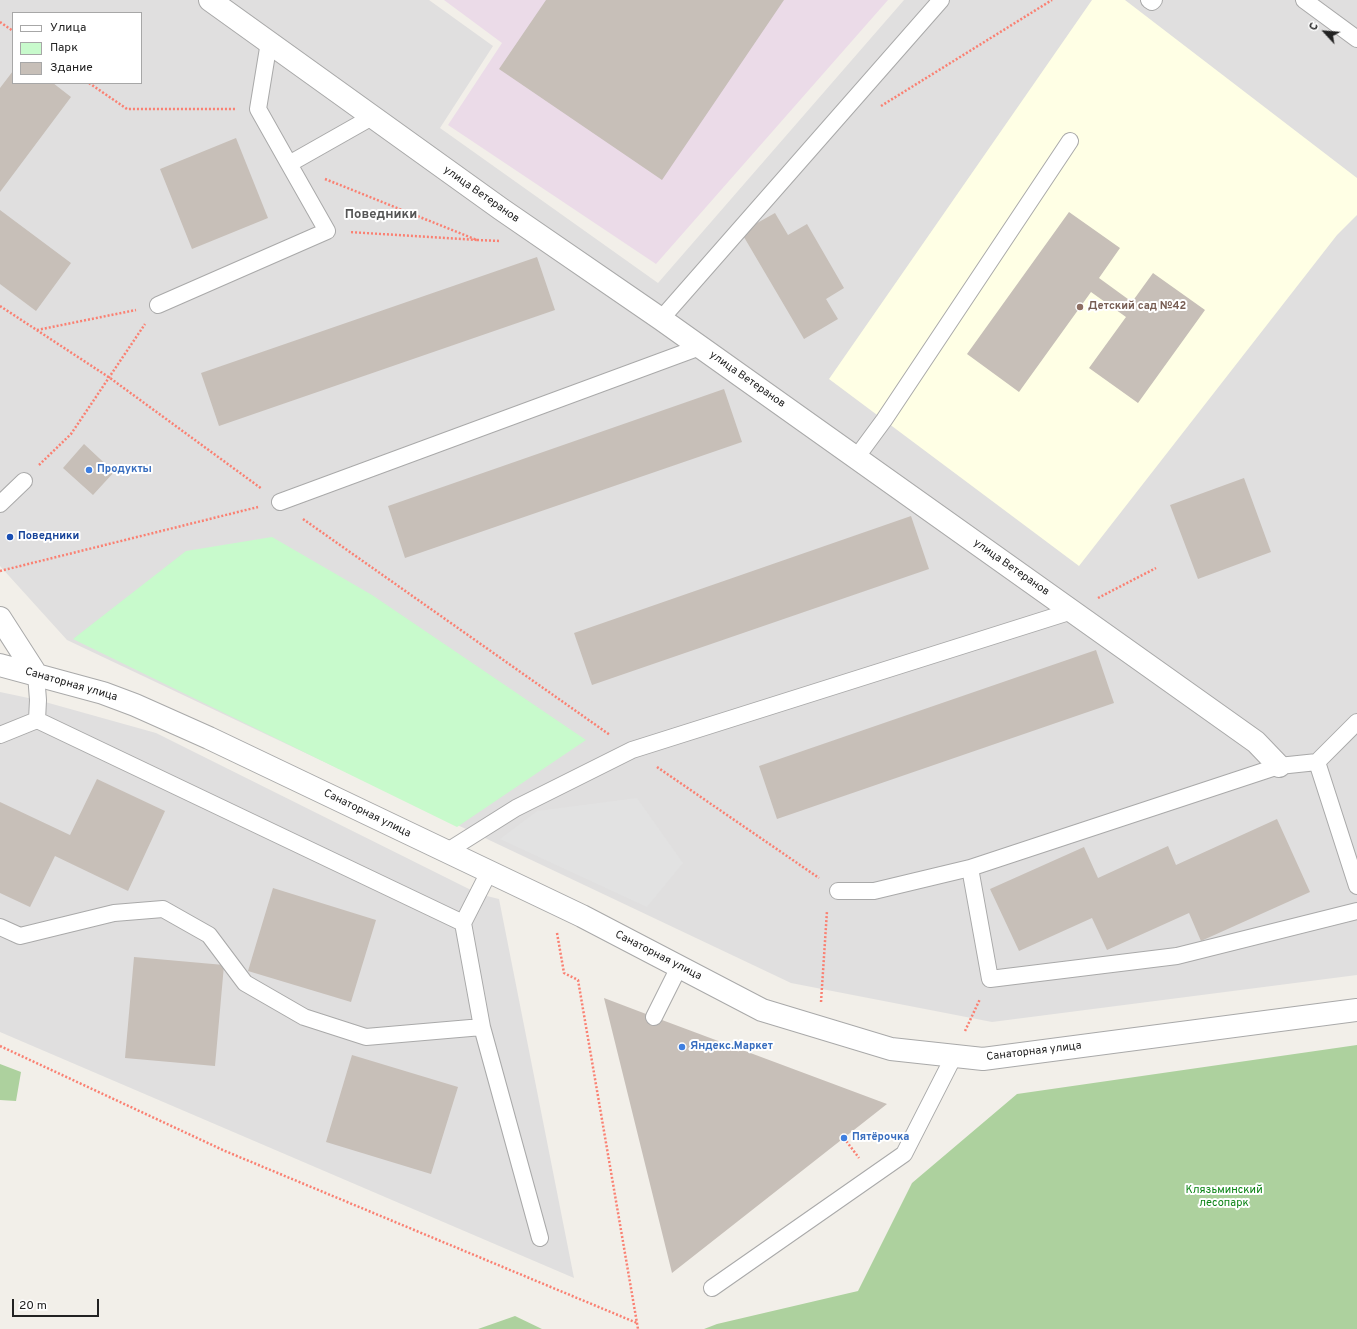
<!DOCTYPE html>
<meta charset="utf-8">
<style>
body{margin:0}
#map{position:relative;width:1357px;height:1329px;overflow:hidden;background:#f2efe9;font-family:Overpass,sans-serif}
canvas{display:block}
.legend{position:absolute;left:12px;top:12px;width:130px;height:72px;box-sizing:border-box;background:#fff;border:1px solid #a7a7a7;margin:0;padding:5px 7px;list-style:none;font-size:12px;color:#222}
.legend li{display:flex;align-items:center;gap:8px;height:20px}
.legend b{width:20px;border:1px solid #a7a7a7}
.north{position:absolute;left:1305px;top:12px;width:40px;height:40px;-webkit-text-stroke:3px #fff;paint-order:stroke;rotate:296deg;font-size:11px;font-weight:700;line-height:16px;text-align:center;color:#222}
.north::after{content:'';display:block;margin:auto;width:14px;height:18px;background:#222;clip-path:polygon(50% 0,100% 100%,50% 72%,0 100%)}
.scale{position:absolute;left:12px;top:1299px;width:87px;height:18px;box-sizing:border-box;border:2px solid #222;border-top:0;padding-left:5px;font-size:12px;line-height:14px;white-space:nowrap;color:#222;-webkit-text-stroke:3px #fff;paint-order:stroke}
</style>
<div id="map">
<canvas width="1357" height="1329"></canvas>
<ul class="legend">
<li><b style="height:5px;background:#fff"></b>Улица</li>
<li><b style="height:11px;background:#c8facc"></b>Парк</li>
<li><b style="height:11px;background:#c7bfb8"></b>Здание</li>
</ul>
<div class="north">С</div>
<div class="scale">20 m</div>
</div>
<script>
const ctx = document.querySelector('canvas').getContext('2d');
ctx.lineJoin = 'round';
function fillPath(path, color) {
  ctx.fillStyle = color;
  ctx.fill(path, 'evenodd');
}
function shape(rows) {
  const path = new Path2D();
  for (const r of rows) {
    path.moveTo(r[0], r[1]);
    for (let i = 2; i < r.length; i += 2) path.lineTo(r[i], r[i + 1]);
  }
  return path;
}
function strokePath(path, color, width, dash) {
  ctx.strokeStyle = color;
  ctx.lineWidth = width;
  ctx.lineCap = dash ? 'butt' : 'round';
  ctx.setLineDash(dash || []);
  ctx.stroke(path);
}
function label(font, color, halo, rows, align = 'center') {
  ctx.font = font + ' Overpass,sans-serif';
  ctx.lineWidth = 4;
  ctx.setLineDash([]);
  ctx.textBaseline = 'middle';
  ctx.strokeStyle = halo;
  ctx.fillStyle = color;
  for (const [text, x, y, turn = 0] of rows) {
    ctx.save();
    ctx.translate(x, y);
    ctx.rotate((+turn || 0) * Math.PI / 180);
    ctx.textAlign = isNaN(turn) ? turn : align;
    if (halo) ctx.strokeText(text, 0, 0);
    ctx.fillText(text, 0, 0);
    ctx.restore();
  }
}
fillPath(shape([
 [0,0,429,0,493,46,440,128,658,283,904,0,1357,0,1357,975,992,1022,791,983,67,640,0,566],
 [13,13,141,13,141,83,13,83],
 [0,692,38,700,156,733,479,894,499,899,574,1278,0,1032]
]), '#e0dfdf');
fillPath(shape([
 [444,0,888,0,656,264,448,125,502,43]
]), '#ebdbe8');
fillPath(shape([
 [1092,0,1125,0,1357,178,1357,215,1337,235,1079,566,829,379]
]), '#ffffe5');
fillPath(shape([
 [1357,1045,1357,1329,704,1329,717,1324,858,1291,912,1183,1017,1094],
 [0,1064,21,1072,16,1101,0,1100],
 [515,1316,542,1329,478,1329]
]), '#add19e');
fillPath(shape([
 [272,537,372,595,586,740,457,827,73,639,186,551]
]), '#c8facc');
fillPath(shape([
 [637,798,683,863,647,907,500,839,537,811]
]), '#e2e2e2');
fillPath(shape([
 [546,0,784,0,662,180,499,69],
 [13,71,13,83,53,83,71,97,0,192,0,88],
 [236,138,268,218,192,249,160,169],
 [0,210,71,263,36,311,0,284],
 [1069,212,1120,248,1099,278,1132,302,1153,273,1205,310,1138,403,1089,368,1126,317,1091,292,1019,392,967,354],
 [775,213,788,235,807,224,844,288,826,299,838,319,804,339,741,232],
 [537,257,555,310,219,426,201,373],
 [724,389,742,442,405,558,388,506],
 [84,444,114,472,93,495,63,468],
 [1244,478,1271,552,1198,579,1170,505],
 [911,516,929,569,592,685,574,633],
 [1096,650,1114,703,777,819,759,766],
 [97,779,165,811,128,891,55,856,30,907,0,893,0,802,70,835],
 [1277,819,1310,892,1201,941,1189,913,1107,950,1092,918,1019,951,990,889,1084,847,1098,878,1168,846,1176,865],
 [273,888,376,920,351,1002,248,971],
 [134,957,224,965,215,1066,125,1058],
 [604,998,654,1017,887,1104,672,1273],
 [352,1055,458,1087,431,1174,326,1142]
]), '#c7bfb8');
const lane = shape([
 [1149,0,1152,2,1154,0],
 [1304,0,1357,39],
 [269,42,258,109,289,164],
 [158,305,327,231,289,164,372,117],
 [661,319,941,0],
 [856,458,884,420,1070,141],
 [280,502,700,347],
 [0,504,24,481],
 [36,674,38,700,37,720],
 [0,735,37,720,463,923,489,872],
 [1317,762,1357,722],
 [446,852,516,808,632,750,1072,611],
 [1357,886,1317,762,1279,766,970,868,990,979,1177,956,1357,911],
 [838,891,874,891,970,868],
 [0,927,20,936,114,913,163,909,209,935,245,983,304,1017,366,1037,482,1027,463,923],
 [654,1017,679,967],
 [482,1027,540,1238],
 [712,1288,904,1154,954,1056]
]);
const street = shape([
 [210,0,501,209,661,319,1256,742,1279,766],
 [0,618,36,674],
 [0,665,103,693,135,705,209,738,582,916,762,1010,891,1049,983,1059,1357,1010]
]);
strokePath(lane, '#a9a9a9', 18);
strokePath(street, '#a9a9a9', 24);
strokePath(shape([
 [0,22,13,31],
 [89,83,127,109,236,109],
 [881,106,1052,0],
 [325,179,477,240,349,232],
 [477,240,500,241],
 [0,306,110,378,262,489],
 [37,330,136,310],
 [39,465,71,434,145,324],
 [303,519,610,735],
 [0,571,258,507],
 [1098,598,1156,568],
 [657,767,819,878],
 [557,933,564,973,578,980,638,1329],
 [821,1002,827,911],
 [965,1031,980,999],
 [0,1046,225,1151,637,1323],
 [844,1138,859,1158]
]), '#fa8072', 2.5, [2, 2]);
strokePath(lane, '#fff', 16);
strokePath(street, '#fff', 22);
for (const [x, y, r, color] of [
 [1080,307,4,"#8d6e63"],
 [89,470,4,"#3f7fe0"],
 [10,537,4,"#1a4fb4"],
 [682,1047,4,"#3f7fe0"],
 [844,1138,4,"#3f7fe0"]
]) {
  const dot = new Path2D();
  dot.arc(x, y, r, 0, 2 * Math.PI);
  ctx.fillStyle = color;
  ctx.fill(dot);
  strokePath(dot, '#fff', 1.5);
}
label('11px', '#222', '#fff', [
 ["улица Ветеранов",481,195,35],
 ["улица Ветеранов",747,380,35],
 ["улица Ветеранов",1011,568,35],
 ["Санаторная улица",71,685,16],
 ["Санаторная улица",367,814,26],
 ["Санаторная улица",658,956,27],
 ["Санаторная улица",1034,1052,-7]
]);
label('bold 11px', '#785e54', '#fff', [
 ["Детский сад №42",1088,307]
], 'left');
label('bold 11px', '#366cbe', '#fff', [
 ["Продукты",97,470],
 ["Яндекс.Маркет",690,1047],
 ["Пятёрочка",852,1138]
], 'left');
label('bold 11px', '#164399', '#fff', [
 ["Поведники",18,537]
], 'left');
label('11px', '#0c8416', '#fff', [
 ["Клязьминский",1224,1191],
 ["лесопарк",1224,1204]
]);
label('bold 13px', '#555', '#fff', [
 ["Поведники",381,215]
]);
</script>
